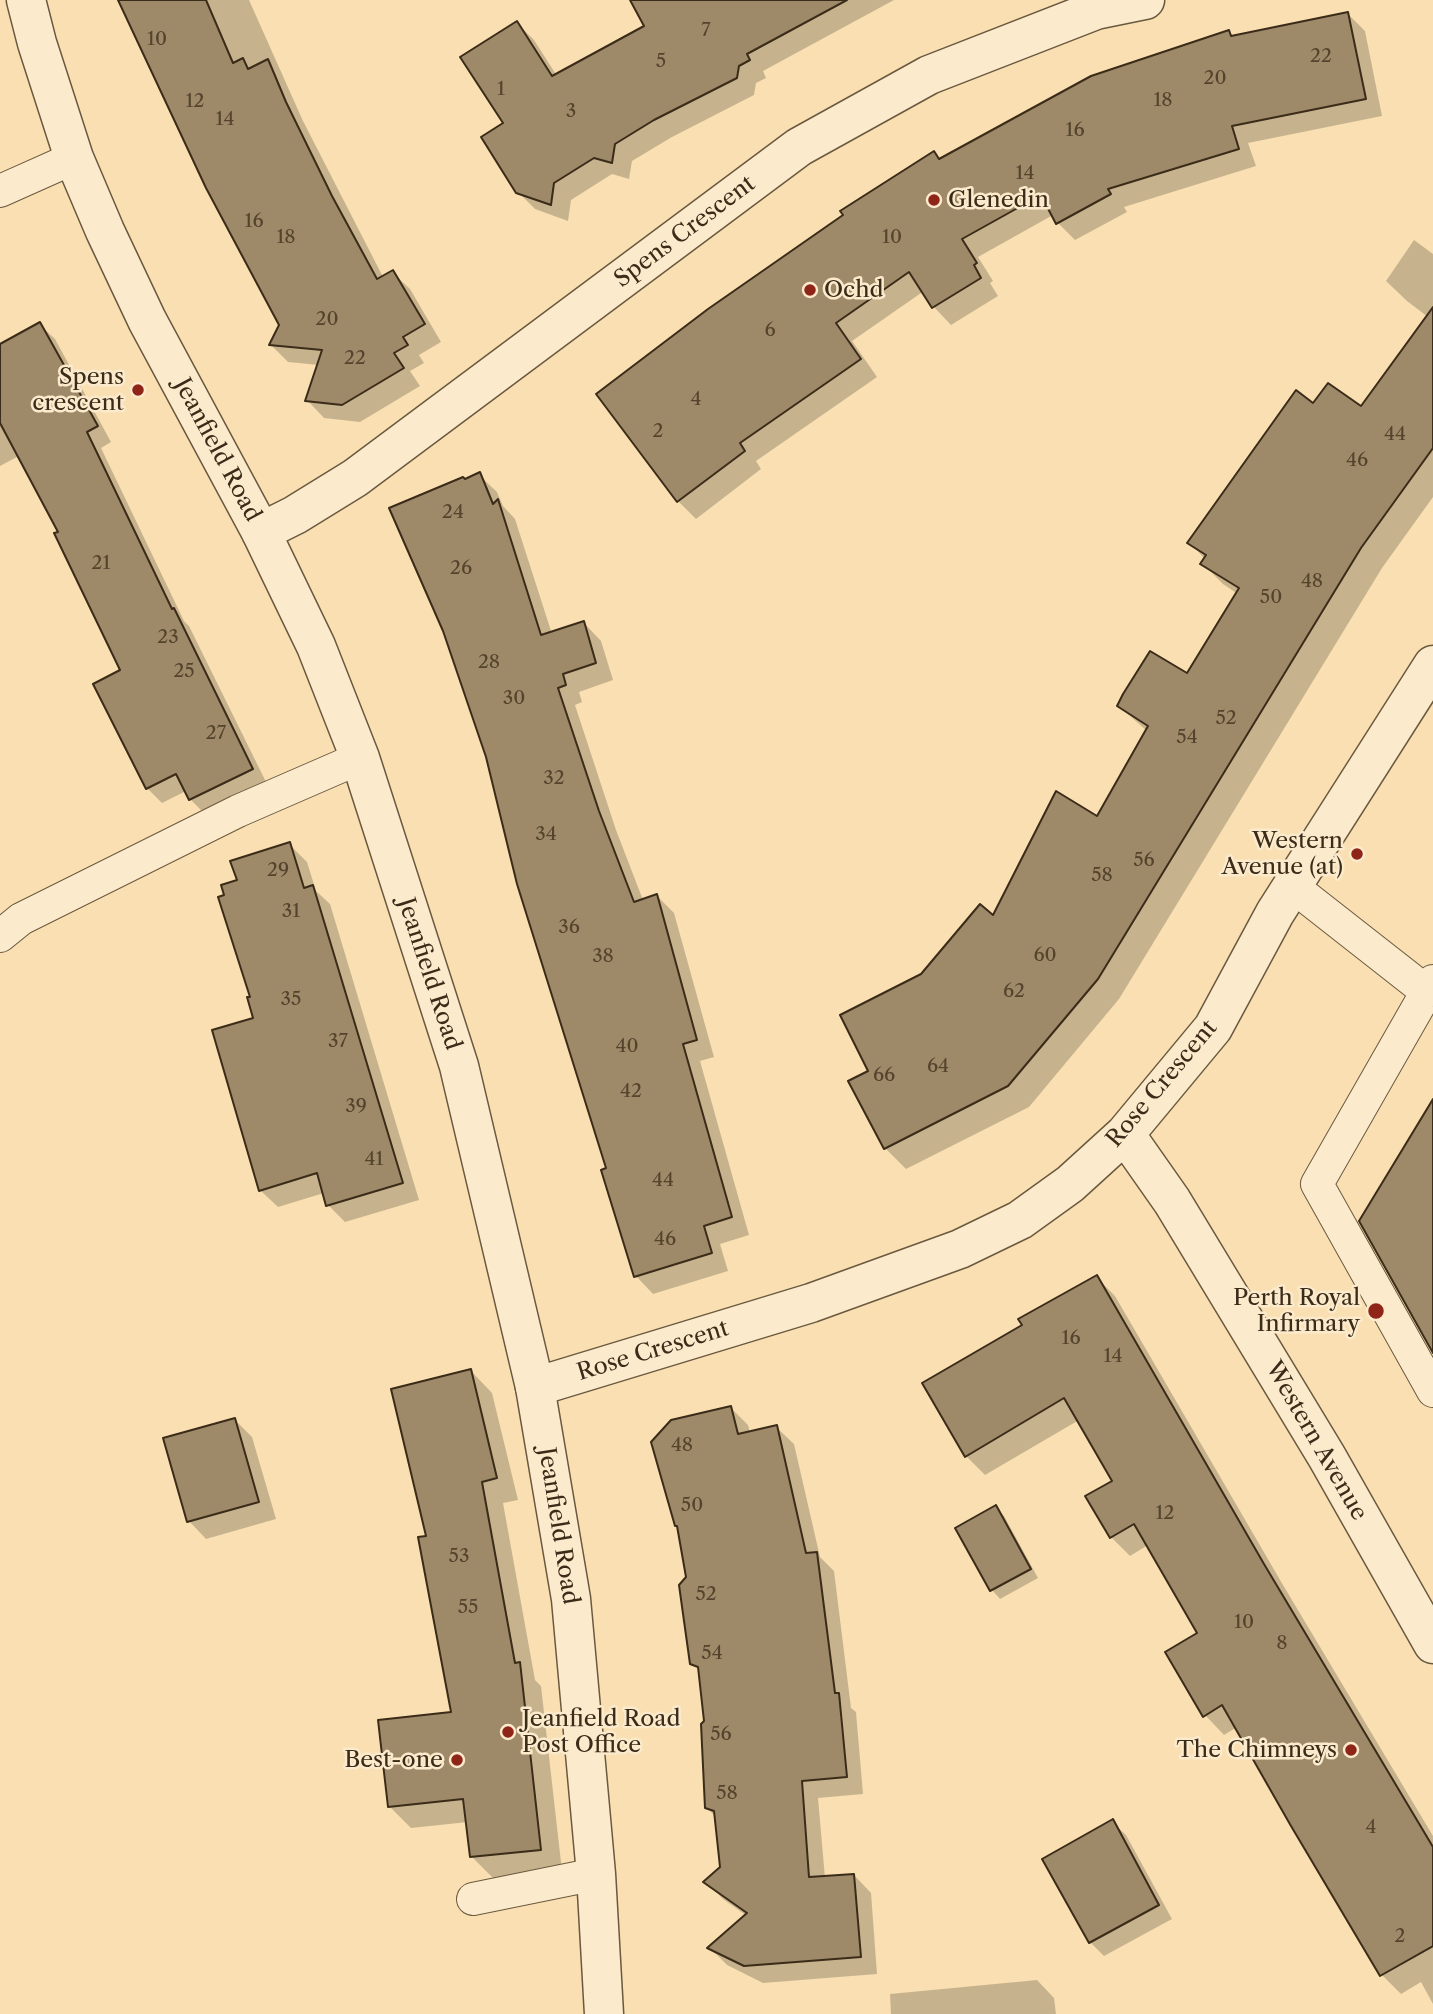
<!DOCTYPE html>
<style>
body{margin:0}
canvas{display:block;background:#f9dfb1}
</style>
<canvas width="1433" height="2014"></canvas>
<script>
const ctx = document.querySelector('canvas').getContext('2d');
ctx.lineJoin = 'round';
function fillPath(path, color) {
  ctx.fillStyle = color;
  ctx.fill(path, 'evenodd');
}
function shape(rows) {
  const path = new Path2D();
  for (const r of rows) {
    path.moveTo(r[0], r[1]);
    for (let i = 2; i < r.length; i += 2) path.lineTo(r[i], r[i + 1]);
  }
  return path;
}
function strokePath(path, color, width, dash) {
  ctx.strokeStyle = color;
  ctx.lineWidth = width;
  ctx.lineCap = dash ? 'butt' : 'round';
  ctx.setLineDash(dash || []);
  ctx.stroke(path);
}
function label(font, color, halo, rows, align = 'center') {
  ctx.font = font + ' "Libre Caslon Text",serif';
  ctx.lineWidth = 5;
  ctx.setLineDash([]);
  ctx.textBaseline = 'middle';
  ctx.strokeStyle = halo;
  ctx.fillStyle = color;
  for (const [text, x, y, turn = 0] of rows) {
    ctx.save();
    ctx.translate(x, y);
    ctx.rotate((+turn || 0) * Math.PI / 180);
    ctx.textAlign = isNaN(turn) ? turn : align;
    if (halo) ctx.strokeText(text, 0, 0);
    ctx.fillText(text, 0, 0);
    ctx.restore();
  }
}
fillPath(shape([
 [119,0,249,0,303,121,383,277,392,272,410,289,441,342,419,355,424,363,410,371,420,386,360,422,324,418,307,400,319,365,288,362,271,345,280,325],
 [632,0,894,0,763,71,766,78,756,83,754,95,672,137,632,161,629,179,612,174,571,200,568,221,535,209,517,191,506,124,517,23,534,40,557,76,646,27],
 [1348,14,1365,31,1382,116,1248,143,1256,166,1124,207,1127,212,1075,240,1057,222,1053,215,978,257,993,281,990,283,998,296,951,325,934,307,924,291,852,341,877,377,756,461,761,469,696,519,678,501,598,394,934,153,940,160,1229,32,1234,37],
 [1414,240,1433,254,1433,497,1382,568,1119,999,1029,1107,906,1169,885,1148,870,1071,922,975,993,918,1097,818,1147,731,1119,706,1187,676,1238,594,1223,584,1203,564,1205,559,1190,543,1314,405,1362,409,1428,317,1407,301,1386,281],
 [39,324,55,339,111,442,101,448,184,621,189,626,267,784,205,814,190,799,186,791,162,803,147,788,122,670,60,533,19,456,0,466,0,346],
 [479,475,497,492,503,506,515,519,552,634,584,623,601,641,613,680,579,692,582,702,575,705,616,830,643,900,657,896,674,913,714,1057,700,1061,749,1235,720,1244,728,1271,653,1294,636,1276,608,1169,465,481],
 [289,844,307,862,316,891,330,904,419,1200,345,1222,328,1205,324,1193,278,1207,260,1190,255,1019,226,897,239,881],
 [1096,1277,1115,1296,1283,1585,1433,1836,1433,2004,1421,1982,1401,1994,1382,1975,1237,1727,1224,1735,1205,1715,1199,1634,1148,1545,1130,1556,1111,1537,1114,1481,1079,1420,985,1475,966,1456,1024,1326],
 [471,1371,492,1393,518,1500,503,1503,535,1680,541,1686,562,1871,493,1878,472,1857,468,1822,411,1828,389,1806,453,1714,428,1537],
 [731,1408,748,1425,750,1433,776,1427,794,1444,820,1557,834,1571,851,1708,856,1712,863,1794,818,1798,825,1878,854,1875,871,1893,877,1974,763,1983,727,1965,710,1948,747,1916,723,1899,706,1882,721,1868,716,1817,707,1808,706,1722,701,1672,692,1663,688,1578],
 [235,1420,252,1437,276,1519,206,1539,189,1521],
 [995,1507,1004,1516,1038,1578,1000,1599,992,1590,958,1528],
 [1112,1822,1126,1835,1172,1919,1104,1956,1090,1942],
 [1037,1980,1054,1998,1056,2014,891,2014,890,1994]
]), '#0003');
const building = shape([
 [118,0,206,0,233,63,243,58,248,69,268,59,286,102,332,196,377,279,393,270,425,324,403,337,408,345,394,353,404,368,342,405,305,401,322,350,269,345,279,325,206,188,118,0],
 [630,0,847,0,747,54,750,60,739,66,737,78,654,120,615,144,612,163,594,158,554,183,551,205,516,193,481,137,503,123,460,57,517,21,552,76,644,26,630,0],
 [1348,12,1366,99,1232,126,1239,149,1108,189,1111,194,1056,224,1041,195,962,239,977,263,974,265,981,278,932,308,909,272,836,323,861,359,740,443,745,451,677,502,596,394,708,309,843,215,840,211,934,151,939,159,1091,76,1229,30,1231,36,1348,12],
 [1433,307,1433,448,1361,548,1098,979,1008,1086,884,1149,848,1081,868,1071,840,1015,921,974,980,904,993,915,1056,791,1097,816,1148,726,1117,706,1123,694,1150,651,1187,673,1239,588,1200,564,1206,555,1187,543,1296,390,1313,403,1328,383,1361,406,1433,307],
 [40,322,98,426,87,432,172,609,174,608,253,769,189,800,176,774,146,789,93,684,120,670,54,533,58,532,0,423,0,344,40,322],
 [480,472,493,504,498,499,541,635,584,621,596,663,563,674,566,685,558,688,599,811,634,902,657,894,697,1040,683,1044,732,1217,704,1226,712,1253,634,1277,601,1170,606,1168,517,884,486,757,443,631,389,508,463,477,465,479,480,472],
 [290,842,304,888,313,885,403,1183,326,1206,317,1173,259,1191,212,1030,253,1018,247,997,250,997,218,897,224,895,221,885,237,880,230,861,290,842],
 [1433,1099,1433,1353,1359,1221,1433,1099],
 [1097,1275,1264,1564,1433,1847,1433,1946,1380,1976,1291,1826,1222,1705,1203,1717,1165,1652,1197,1633,1134,1524,1110,1538,1085,1496,1112,1481,1064,1398,965,1457,922,1383,1022,1325,1018,1319,1097,1275],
 [471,1369,497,1478,482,1482,515,1663,520,1662,541,1850,470,1857,463,1799,388,1807,378,1720,451,1712,418,1537,426,1536,391,1389,471,1369],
 [731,1406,738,1434,777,1425,806,1553,817,1552,835,1693,839,1693,847,1777,802,1781,809,1877,854,1874,861,1957,744,1966,707,1948,747,1913,703,1882,720,1867,714,1811,705,1808,701,1724,704,1721,698,1667,690,1664,679,1585,686,1577,677,1526,675,1526,651,1442,671,1420,731,1406],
 [235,1418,259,1502,187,1522,163,1438,235,1418],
 [996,1505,1031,1569,990,1591,955,1528,996,1505],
 [1113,1819,1159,1905,1089,1943,1042,1859,1113,1819]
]);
fillPath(building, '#9e8968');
strokePath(building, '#3b2c19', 2);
const service = shape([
 [0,191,74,158],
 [1292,886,1427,992],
 [0,936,21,919,238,811,360,758],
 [1433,981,1317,1184,1433,1391],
 [473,1899,596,1874]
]);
const minor = shape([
 [261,532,295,515,355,478,799,147,929,75,1096,10,1145,0],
 [1125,1134,1172,1201,1327,1457,1433,1644],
 [535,1387,811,1303,960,1249,1020,1220,1070,1184,1125,1134,1213,1028,1275,913,1433,665]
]);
const tertiary = shape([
 [26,0,37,43,74,158,105,231,147,320,261,532,316,646,360,758,459,1066,535,1387,571,1599,596,1874,604,2014]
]);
strokePath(service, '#6a593f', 34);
strokePath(minor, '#6a593f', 41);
strokePath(tertiary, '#6a593f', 41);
strokePath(service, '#fbeacc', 32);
strokePath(minor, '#fbeacc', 38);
strokePath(tertiary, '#fbeacc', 38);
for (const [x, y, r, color] of [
 [934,200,7,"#8f2418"],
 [810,290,7,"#8f2418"],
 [138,390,7,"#8f2418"],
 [1357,854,7,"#8f2418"],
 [1376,1311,9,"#8f2418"],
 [508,1732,7,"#8f2418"],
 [1351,1750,7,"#8f2418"],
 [457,1760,7,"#8f2418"]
]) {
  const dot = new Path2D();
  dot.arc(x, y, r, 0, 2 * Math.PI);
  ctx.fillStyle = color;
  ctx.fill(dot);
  strokePath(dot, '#fbeacc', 2.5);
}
label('19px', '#54432d', null, [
 ["7",706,31],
 ["10",157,40],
 ["22",1321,57],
 ["5",661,62],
 ["20",1215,79],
 ["1",501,90],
 ["18",1163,101],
 ["12",195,102],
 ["3",571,112],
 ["14",225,120],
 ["16",1075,131],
 ["14",1025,174],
 ["16",254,222],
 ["18",286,238],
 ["10",892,238],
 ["20",327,320],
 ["6",770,331],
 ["22",355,359],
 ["4",696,400],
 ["2",658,432],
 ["44",1395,435],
 ["46",1357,461],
 ["24",453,513],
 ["21",101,564],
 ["26",461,569],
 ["48",1312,582],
 ["50",1271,598],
 ["23",168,638],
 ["28",489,663],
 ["25",184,672],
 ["30",514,699],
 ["52",1226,719],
 ["27",216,734],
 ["54",1187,738],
 ["32",554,779],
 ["34",546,835],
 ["56",1144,861],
 ["29",278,871],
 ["58",1102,876],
 ["31",291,912],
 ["36",569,928],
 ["60",1045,956],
 ["38",603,957],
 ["62",1014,992],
 ["35",291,1000],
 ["37",338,1042],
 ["40",627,1047],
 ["64",938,1067],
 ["66",884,1076],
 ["42",631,1092],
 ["39",356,1107],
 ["41",374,1160],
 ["44",663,1181],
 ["46",665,1240],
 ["16",1071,1339],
 ["14",1113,1357],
 ["48",682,1446],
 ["50",692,1506],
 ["12",1165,1514],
 ["53",459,1557],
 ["52",706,1595],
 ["55",468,1608],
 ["10",1244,1623],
 ["8",1282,1644],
 ["54",712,1654],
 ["56",721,1735],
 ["58",727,1794],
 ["4",1371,1828],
 ["2",1400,1937]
]);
label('23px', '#3b2c19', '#fbeacc', [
 ["Glenedin",948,200,"left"],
 ["Ochd",824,290,"left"],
 ["Spens",124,377],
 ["crescent",124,403],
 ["Western",1343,841],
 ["Avenue (at)",1343,867],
 ["Perth Royal",1360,1298],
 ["Infirmary",1360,1324],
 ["Jeanfield Road",522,1719,"left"],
 ["Post Office",522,1745,"left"],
 ["The Chimneys",1337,1750],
 ["Best-one",443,1760]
], 'right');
label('23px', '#3b2c19', '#fbeacc', [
 ["Spens Crescent",685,232,-37],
 ["Jeanfield Road",217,450,62],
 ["Jeanfield Road",429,974,72],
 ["Rose Crescent",1162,1084,-50],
 ["Rose Crescent",653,1351,-17],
 ["Western Avenue",1316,1441,60],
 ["Jeanfield Road",558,1526,81]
]);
</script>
